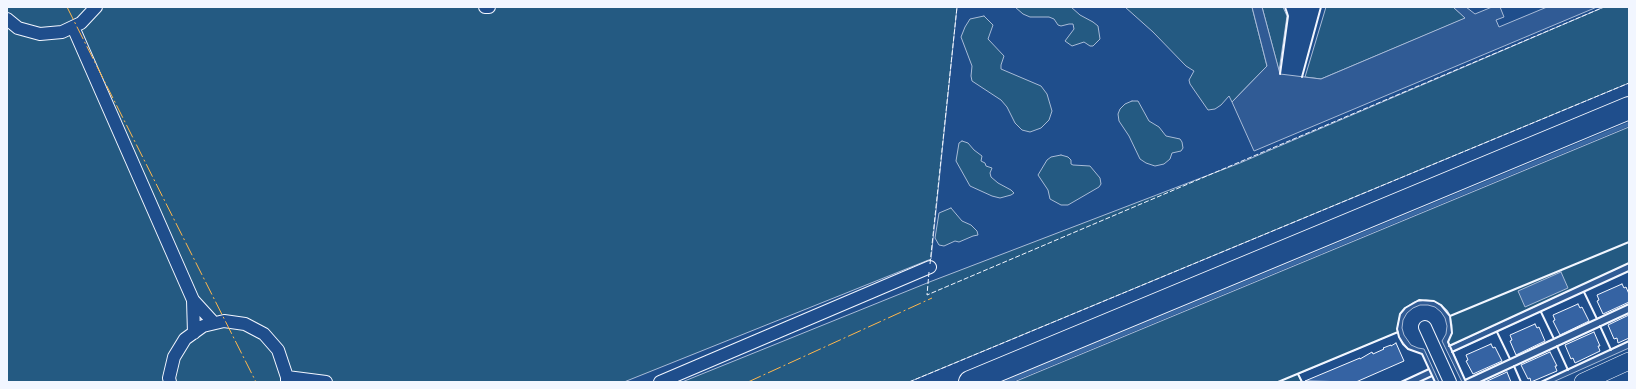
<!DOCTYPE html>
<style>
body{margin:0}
#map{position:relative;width:1636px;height:389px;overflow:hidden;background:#1f4e8c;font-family:"IBM Plex Sans",sans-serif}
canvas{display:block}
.frame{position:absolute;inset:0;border:8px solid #f2f6ff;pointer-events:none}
</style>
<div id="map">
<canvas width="1636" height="389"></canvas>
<div class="frame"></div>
</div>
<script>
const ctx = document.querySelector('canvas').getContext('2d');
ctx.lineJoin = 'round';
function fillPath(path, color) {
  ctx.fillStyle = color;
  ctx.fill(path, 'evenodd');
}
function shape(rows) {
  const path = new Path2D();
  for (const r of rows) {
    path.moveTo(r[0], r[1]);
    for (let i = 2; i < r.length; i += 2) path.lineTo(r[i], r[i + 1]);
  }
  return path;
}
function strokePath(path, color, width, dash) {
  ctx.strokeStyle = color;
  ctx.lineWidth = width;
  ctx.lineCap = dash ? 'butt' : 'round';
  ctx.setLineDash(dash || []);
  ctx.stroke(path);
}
const green = shape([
 [7,7,957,7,931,259,624,382,7,382,7,7],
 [1015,7,1071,7,1080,15,1093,22,1098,26,1100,39,1093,46,1090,46,1084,42,1072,46,1065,41,1074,29,1073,24,1069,24,1061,26,1058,25,1054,19,1049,17,1030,17,1023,14,1015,7],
 [1125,7,1252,7,1267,66,1232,102,1229,96,1221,105,1215,109,1208,110,1190,84,1189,80,1194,71,1186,66,1153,32,1125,7],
 [1262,7,1283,7,1287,16,1279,71,1262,7],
 [1326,7,1453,7,1466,18,1321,79,1305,77,1326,7],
 [1604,7,1629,7,1629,83,909,382,682,382,932,281,1240,163,1604,7],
 [984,16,993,25,988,39,1004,56,1001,65,1001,69,1041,86,1047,94,1052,111,1049,120,1041,128,1030,132,1022,130,1015,123,1007,107,1001,100,972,81,971,76,972,66,961,37,965,27,970,19,984,16],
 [1132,101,1138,101,1149,121,1159,127,1166,136,1180,139,1182,142,1183,148,1181,151,1172,153,1170,159,1164,164,1155,166,1146,163,1140,159,1129,136,1119,121,1118,114,1120,109,1125,104,1132,101],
 [1629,127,1629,263,1449,346,1448,342,1450,316,1447,310,1441,305,1419,300,1405,308,1400,314,1398,332,1298,374,1302,382,1014,382,1629,127],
 [962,141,968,143,974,150,982,156,981,161,985,163,986,166,992,168,990,173,991,177,998,183,1011,190,1014,193,1011,195,1000,198,992,196,970,186,956,161,959,143,962,141],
 [1061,155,1068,157,1071,160,1071,164,1073,165,1090,166,1100,178,1101,184,1099,187,1068,205,1061,205,1050,199,1048,190,1038,175,1047,160,1051,157,1061,155],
 [951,208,962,221,971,225,977,231,978,235,973,236,959,242,955,241,944,246,939,245,935,238,939,213,951,208]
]);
fillPath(green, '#245a82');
strokePath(green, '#a8bbd7', 1);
const parking = shape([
 [1252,7,1262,7,1280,74,1321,79,1465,18,1453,7,1466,7,1475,14,1492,7,1500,7,1504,17,1496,20,1499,27,1547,7,1597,7,1254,151,1232,102,1267,66,1252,7],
 [1629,263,1629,271,1453,352,1465,380,1629,304,1629,313,1480,382,1462,382,1442,341,1446,334,1447,326,1445,318,1441,312,1435,307,1428,305,1420,305,1413,308,1407,313,1403,320,1402,328,1404,335,1411,345,1418,348,1424,349,1439,382,1401,382,1429,369,1422,354,1408,349,1399,337,1397,329,1400,314,1405,308,1414,302,1426,300,1434,301,1447,310,1450,316,1452,325,1452,333,1448,342,1450,346,1629,263],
 [1629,341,1629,348,1553,382,1541,382,1629,341]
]);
fillPath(parking, '#305b95');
strokePath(parking, '#a8bbd7', 1);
const water = shape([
 [1561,272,1568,288,1525,307,1518,291,1561,272]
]);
fillPath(water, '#3b69a3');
strokePath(water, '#a8bbd7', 1);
strokePath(shape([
 [1007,382,1629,124]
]), '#3b69a3', 4);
const building = shape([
 [1622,284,1624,288,1626,287,1629,294,1629,302,1603,314,1597,301,1599,300,1597,295,1622,284],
 [1578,304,1580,308,1582,307,1589,321,1560,335,1553,321,1555,320,1553,315,1578,304],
 [1629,315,1629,338,1618,343,1617,338,1614,339,1608,325,1629,315],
 [1535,324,1537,328,1539,327,1545,341,1516,355,1510,341,1512,340,1510,335,1535,324],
 [1594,332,1600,346,1598,346,1600,351,1575,363,1573,358,1571,359,1565,345,1594,332],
 [1396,343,1404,361,1356,382,1305,381,1360,358,1360,359,1372,352,1373,354,1384,349,1383,348,1391,345,1391,346,1396,343],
 [1491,344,1493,348,1495,347,1502,361,1473,374,1466,361,1468,360,1466,355,1491,344],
 [1550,352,1557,366,1555,366,1557,371,1531,382,1530,378,1528,379,1521,365,1550,352],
 [1507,372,1511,382,1485,382,1507,372]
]);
fillPath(building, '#3563a3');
strokePath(building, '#f2f6ff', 1);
const street = shape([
 [485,7,489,7],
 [7,19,18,28,40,34,62,32,81,23,96,7],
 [73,27,193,300,214,323],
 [193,300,194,333],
 [1425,327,1450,382],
 [287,377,326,382],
 [170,382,169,378,174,357,185,339,203,326,224,321,245,324,264,334,278,350,287,377,287,382],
 [660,382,930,267]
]);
const secondary = shape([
 [1583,382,1629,361]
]);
const highway = shape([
 [970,382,1629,108]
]);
strokePath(street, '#f2f6ff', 14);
strokePath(secondary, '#f2f6ff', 18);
strokePath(highway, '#f2f6ff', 24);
strokePath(street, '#1f4e8c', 12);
strokePath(secondary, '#1f4e8c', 17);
strokePath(highway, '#1f4e8c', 22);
strokePath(shape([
 [930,264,957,7],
 [929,272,927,295,1604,7],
 [909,382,1629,83]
]), '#f2f6ff', 1, [5, 2]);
strokePath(shape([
 [1280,74,1288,16,1285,7],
 [1302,77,1321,7],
 [1584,292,1597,319],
 [1541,312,1554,339],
 [1450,316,1629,242],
 [1600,326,1611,350],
 [1497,332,1510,359],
 [1449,346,1629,263],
 [1557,346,1568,370],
 [1452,352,1629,271],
 [1514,366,1521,382],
 [1298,374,1302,382],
 [1465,380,1629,304],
 [1278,382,1398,332],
 [1401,382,1429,369],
 [1419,382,1432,376],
 [1435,382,1422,354,1408,349,1403,344,1399,337,1397,329,1400,314,1405,308,1419,300,1434,301,1441,305,1450,316,1452,333,1448,342,1466,382],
 [1480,382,1629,313],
 [1541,382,1629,341]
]), '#f2f6ff', 2);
strokePath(shape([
 [67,7,256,382],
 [748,382,932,298]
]), '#ffb74d', 1, [14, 3, 2, 3]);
</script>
